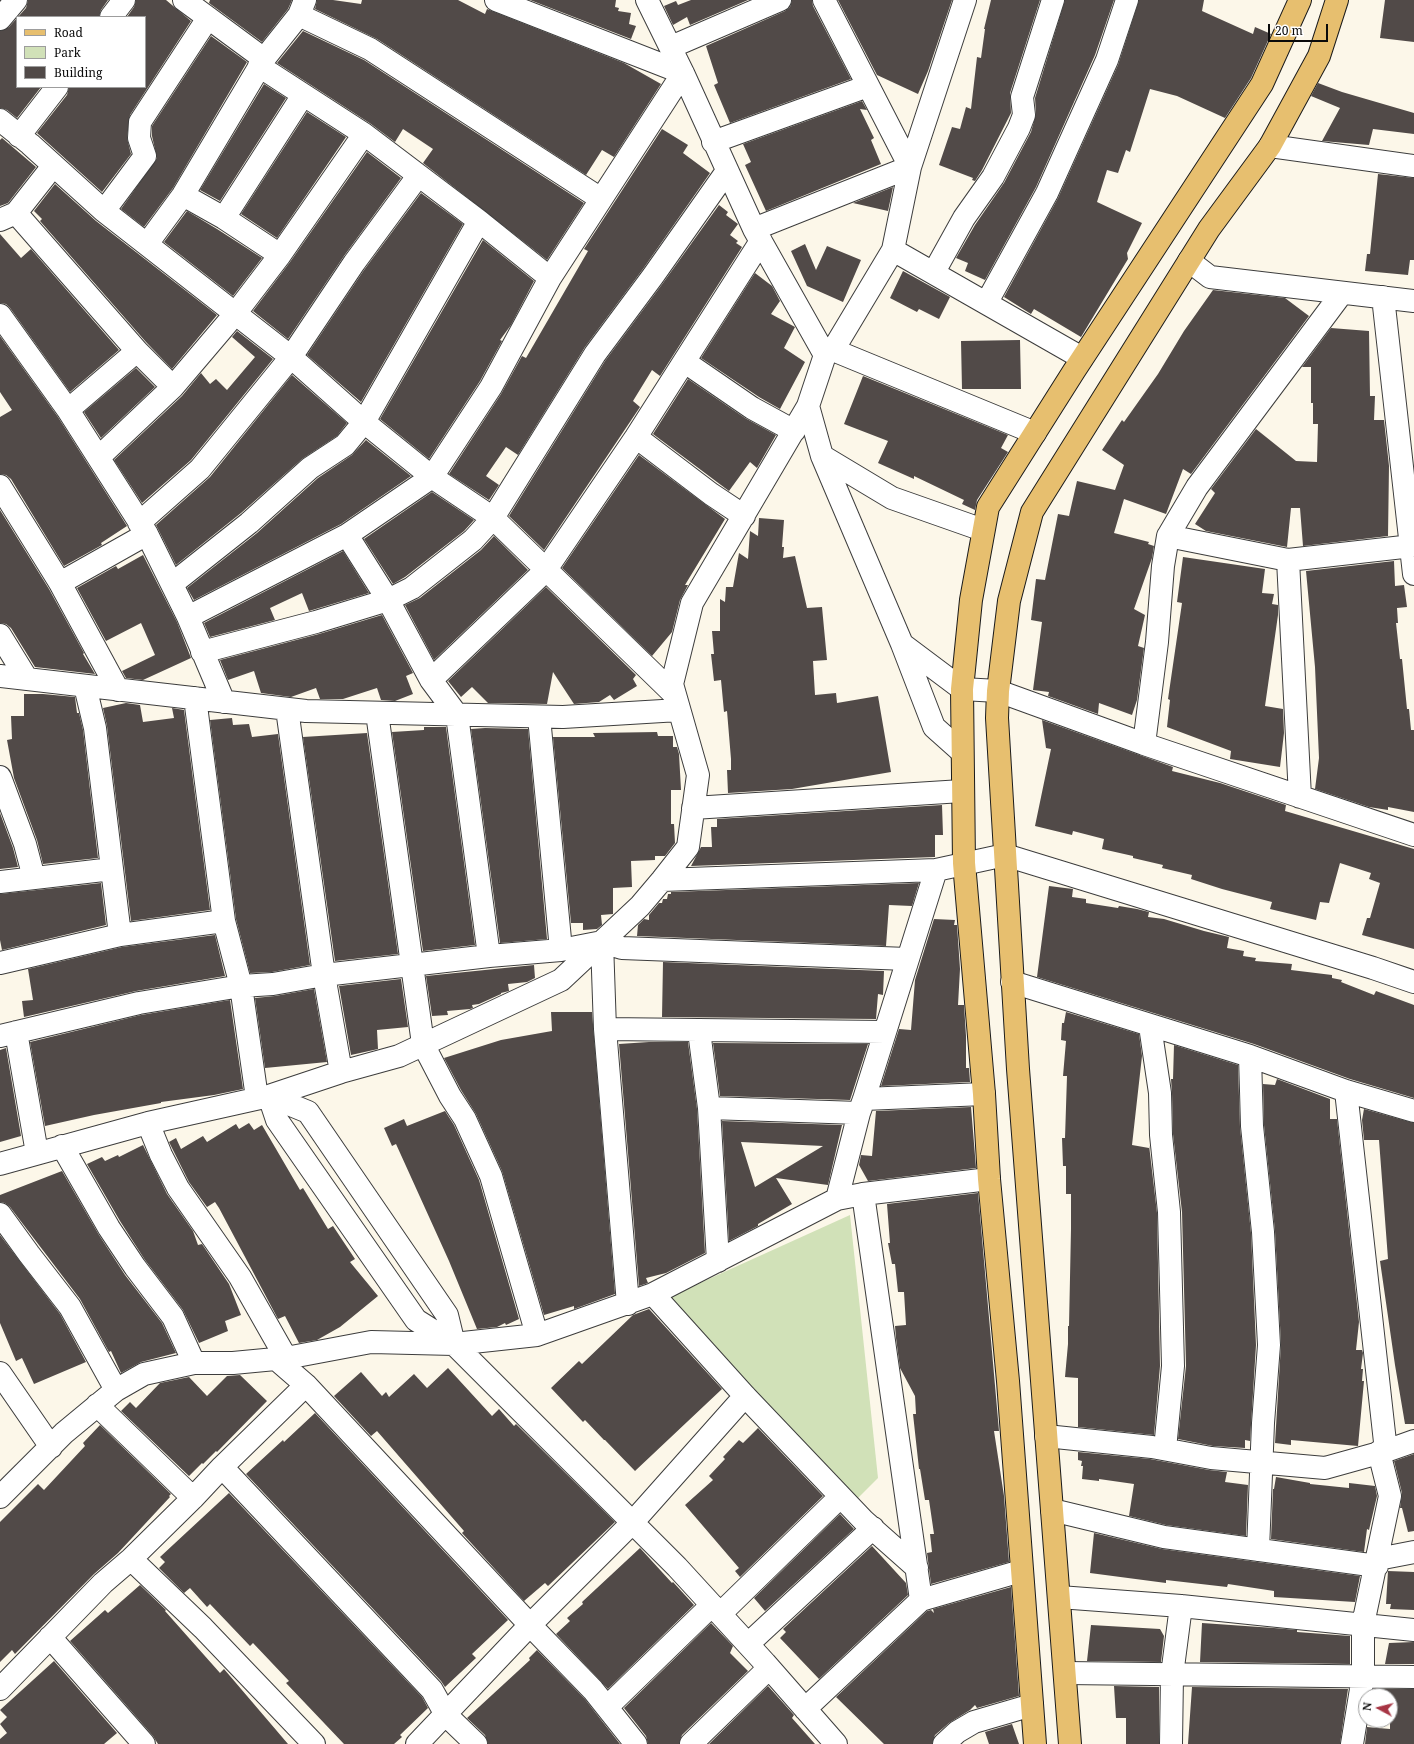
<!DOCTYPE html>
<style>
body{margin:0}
#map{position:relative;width:1414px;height:1744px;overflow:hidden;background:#fcf7e9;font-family:"Noto Serif",serif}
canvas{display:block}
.legend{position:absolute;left:16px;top:16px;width:130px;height:72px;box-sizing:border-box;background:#fff;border:1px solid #9d9d9d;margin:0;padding:5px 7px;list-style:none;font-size:12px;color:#0a0a0a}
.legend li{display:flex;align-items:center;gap:8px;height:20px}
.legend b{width:20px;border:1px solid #9d9d9d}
.north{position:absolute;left:1358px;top:1688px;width:40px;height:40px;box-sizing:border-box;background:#fff;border:1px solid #9d9d9d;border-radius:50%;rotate:277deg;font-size:11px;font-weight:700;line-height:16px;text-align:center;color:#0a0a0a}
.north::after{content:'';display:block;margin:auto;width:14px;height:18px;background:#a73544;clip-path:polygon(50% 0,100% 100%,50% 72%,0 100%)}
.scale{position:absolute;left:1268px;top:24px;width:60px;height:18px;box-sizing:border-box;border:2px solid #0a0a0a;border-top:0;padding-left:5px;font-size:12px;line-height:14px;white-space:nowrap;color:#0a0a0a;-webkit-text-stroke:3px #fff;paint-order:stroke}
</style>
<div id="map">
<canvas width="1414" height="1744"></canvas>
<ul class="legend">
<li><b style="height:5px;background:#e7bf6f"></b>Road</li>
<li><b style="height:11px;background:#d1e1b8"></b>Park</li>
<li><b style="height:11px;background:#514a48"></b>Building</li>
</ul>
<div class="north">N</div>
<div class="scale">20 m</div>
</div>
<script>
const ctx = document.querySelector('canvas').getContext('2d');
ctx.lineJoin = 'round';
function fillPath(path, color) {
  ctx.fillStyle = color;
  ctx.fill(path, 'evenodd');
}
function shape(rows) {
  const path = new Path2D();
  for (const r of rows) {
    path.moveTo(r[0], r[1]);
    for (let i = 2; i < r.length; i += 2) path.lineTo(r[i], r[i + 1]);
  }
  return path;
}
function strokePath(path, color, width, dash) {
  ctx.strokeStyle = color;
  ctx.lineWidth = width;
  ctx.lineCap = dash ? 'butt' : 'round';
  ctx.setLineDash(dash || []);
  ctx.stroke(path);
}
fillPath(shape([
 [850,1215,878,1478,853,1503,669,1297]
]), '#d1e1b8');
fillPath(shape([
 [28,0,108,0,101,10,99,17,18,17,26,8],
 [136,0,166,0,191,21,130,115,127,138,131,154,102,192,37,133,67,95,69,87,145,87,145,17,127,17,134,7],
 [210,0,292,0,288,9,262,42,209,3],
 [317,0,333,0,361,4,362,0,458,0,485,14,487,9,624,63,661,84,614,157,602,150,586,175,377,39,315,9],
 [530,0,616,0,615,7,619,8,618,11,631,13,629,24,636,26,631,39],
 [691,0,748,0,690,25,687,17,673,25,664,6,676,1,678,5],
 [792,0,812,0,813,6,851,79,730,123,714,85,718,83,706,46,785,11,790,7],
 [838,0,952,0,928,71,918,94,877,75],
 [991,0,1040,0,1010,93,1011,113,982,170,975,181,972,180,973,178,939,165,952,127,960,129,966,107,971,109,977,57,981,58,985,29,984,29],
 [1065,0,1114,0,1095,55,1036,187,985,280,965,271,968,263,956,258,975,225,1004,183,1031,132,1036,114,1035,98],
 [1139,0,1204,0,1202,11,1253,34,1255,27,1271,34,1251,78,1225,118,1177,96,1150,89,1130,152,1126,150,1118,173,1107,170,1097,202,1142,223,1127,253,1128,259,1081,337,1034,309,1031,314,1004,297,1058,198,1118,65],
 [1385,0,1414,0,1414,42,1380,38],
 [17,18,17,87,41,87,17,118,7,110,0,108,0,31,9,27],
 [303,31,364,60,584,203,547,260,423,163,433,149,403,129,395,142,371,124,277,63],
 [211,36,247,62,173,188,144,227,121,209,157,158,152,136,152,126],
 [1318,83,1342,92,1414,113,1414,134,1373,129,1369,145,1322,141,1340,108,1311,96],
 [264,84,286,98,220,201,200,190],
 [862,101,867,110,860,109,874,138,871,140,881,164,766,211,745,165,751,162,743,144],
 [307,112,346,137,277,238,241,214],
 [662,129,688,145,683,153,710,173,643,269,585,347,518,455,506,447,486,476,499,485,489,500,449,474,501,394,522,356,526,358,588,251,584,249],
 [2,138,36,167,8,203,0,206,0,140],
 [367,152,401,178,344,256,288,339,253,311,290,262],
 [1378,174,1414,178,1414,260,1410,260,1408,275,1365,271,1367,254,1370,254],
 [55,184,96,221,217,315,172,369,146,342,40,221,42,219,34,211],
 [893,187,888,211,853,203],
 [421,193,463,224,361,402,307,355,364,270],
 [719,205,728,212,726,215,738,224,730,235,738,241,736,243,742,247,660,376,652,370,633,401,640,407,544,550,509,516,605,361,663,283],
 [187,211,217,229,262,258,233,296,164,242],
 [0,234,21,258,31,249,119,350,70,392,10,308,6,304,0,303],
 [483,240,534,281,511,325,500,340,502,341,480,381,429,459,380,419],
 [805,244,816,270,827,246,861,260,843,302,807,286,791,251],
 [903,271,950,297,939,319,919,309,917,312,890,298],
 [755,273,772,286,780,301,771,314,795,327,784,348,805,362,780,409,759,397,701,358],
 [1213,290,1285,298,1309,316,1191,474,1183,469,1166,514,1124,499,1114,533,1149,542,1148,544,1154,546,1152,558,1134,609,1145,615,1138,646,1144,648,1137,700,1132,715,1099,703,1098,714,1048,696,1049,692,1033,690,1042,622,1031,620,1036,579,1045,580,1058,514,1069,516,1077,481,1115,490,1124,465,1102,450,1122,420,1124,422,1158,374,1184,331],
 [1331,328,1369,331,1370,396,1375,396,1374,420,1384,420,1389,466,1388,536,1303,546,1300,508,1291,508,1287,547,1206,531,1195,524,1215,493,1211,489,1256,429,1296,461,1317,462,1318,424,1313,424,1313,403,1311,403,1311,367,1302,367],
 [237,331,273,359,191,460,142,503,114,460,182,396,201,373,210,384,216,379,227,390,255,357,232,337],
 [0,336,58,417,127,526,101,543,102,545,64,566,11,479,6,475,0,474,0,417,12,410,0,392],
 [1020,340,1021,389,962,389,961,341],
 [136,368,155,387,101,438,84,412],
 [292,375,347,423,337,436,302,459,241,513,176,565,156,525,210,477],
 [863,376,1008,435,1001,448,1008,452,977,500,975,510,962,504,964,500,914,476,914,479,878,463,888,441,844,424],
 [688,379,745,418,776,435,757,468,750,462,729,491,653,434],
 [366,440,411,476,341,524,194,600,187,588,257,533,318,478,352,455],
 [639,455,725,519,685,585,688,585,680,600,672,632,652,656,562,568],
 [432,492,474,520,464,531,405,577,393,584,364,539],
 [0,510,49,589,84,653,83,654,95,674,35,667,11,628,6,624,0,623],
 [759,518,784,520,782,547,784,547,783,558,795,556,807,608,822,607,827,660,813,661,815,695,836,693,837,703,878,696,891,772,792,789,728,793,727,770,731,770,731,759,727,711,724,712,721,680,714,681,711,654,714,654,712,631,720,631,720,599,725,602,726,587,733,587,739,553,748,559,750,531,758,536],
 [494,536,528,570,434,660,405,605,420,598,481,550],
 [343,551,369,593,309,611,302,593,270,608,275,620,210,637,204,623],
 [143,555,177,622,191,658,143,680,126,678,122,671,155,655,141,623,106,641,77,588,116,566,118,569],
 [1183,557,1265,569,1262,593,1274,594,1272,604,1278,605,1278,615,1265,706,1283,709,1284,733,1280,767,1230,759,1231,751,1167,727,1170,700,1168,699,1182,603,1177,602],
 [1394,561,1395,586,1404,585,1407,607,1397,608,1398,623,1396,623,1400,659,1402,659,1407,709,1409,709,1411,730,1414,730,1414,812,1388,807,1388,810,1369,807,1315,789,1319,758,1315,667,1306,571],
 [546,587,636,675,633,679,637,686,614,700,610,695,599,702,574,704,553,672,547,704,488,703,472,687,461,697,448,681],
 [382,615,413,673,406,676,413,694,395,701,381,700,377,688,343,699,320,699,316,688,291,697,261,693,254,671,228,680,220,660,319,634],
 [24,694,43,694,75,697,77,713,79,713,83,730,98,858,43,864,37,840,14,778,7,740,12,739,11,716,24,716],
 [126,703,140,705,143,722,174,718,172,708,184,710,210,910,131,921,107,726,103,708],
 [232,718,233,725,249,724,252,737,278,734,310,965,272,972,250,973,236,919,210,720],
 [1042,720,1173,767,1172,771,1220,783,1286,805,1285,811,1414,849,1414,949,1362,935,1367,918,1370,918,1380,883,1369,879,1371,873,1340,863,1329,903,1320,902,1316,920,1270,909,1272,902,1222,889,1191,879,1192,875,1162,868,1163,865,1133,858,1133,856,1102,849,1104,839,1073,831,1072,835,1035,826,1051,749,1046,748],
 [424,727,446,727,475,945,423,951,392,732,424,730],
 [485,728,528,729,547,939,500,943,471,729],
 [657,732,658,736,673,736,673,747,677,747,679,754,681,790,671,790,671,824,674,824,675,843,665,856,655,856,655,860,631,861,632,887,613,888,613,914,601,915,602,925,597,929,583,930,583,923,571,923,553,737,595,737,593,733],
 [367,733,398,954,335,961,303,737],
 [942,805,943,835,935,835,935,857,691,866,701,847,712,847,711,827,717,827,717,819],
 [0,813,13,848,18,867,0,869],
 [101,883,106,925,2,950,0,940,0,894],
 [919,883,912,906,889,905,886,946,637,936,638,925,644,919,649,920,649,915,659,903,662,903,663,899,667,899,668,894,671,894,671,892],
 [1049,886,1073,889,1072,897,1086,899,1086,903,1118,908,1119,906,1137,909,1149,912,1148,917,1164,919,1204,931,1229,937,1227,948,1244,951,1243,956,1256,958,1255,961,1292,964,1291,970,1332,975,1332,978,1342,980,1341,982,1374,995,1376,991,1414,1005,1414,1098,1350,1079,1254,1044,1037,977],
 [934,919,955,920,954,925,957,925,960,969,958,1005,964,1005,966,1036,966,1068,969,1068,970,1082,881,1086,899,1029,911,1030,915,980],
 [215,935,225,976,136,991,24,1017,22,1001,33,1000,28,969,122,947],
 [663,962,884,971,883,995,878,994,876,1019,662,1017],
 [534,965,535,978,527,982,508,984,509,991,501,993,501,994,479,1004,472,1005,473,1008,470,1009,447,1011,448,1015,432,1016,426,976],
 [401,979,408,1027,377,1030,378,1049,351,1055,339,986],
 [314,989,327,1062,265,1068,255,998,275,996],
 [230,1000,243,1089,214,1095,161,1102,161,1103,94,1115,45,1126,30,1042,141,1015],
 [551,1012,592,1012,615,1294,574,1309,574,1306,544,1315,502,1171,476,1114,461,1090,444,1058,501,1040,552,1031],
 [1066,1012,1139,1034,1142,1056,1132,1145,1149,1148,1149,1145,1157,1213,1160,1366,1154,1435,1078,1427,1078,1378,1065,1377,1068,1344,1068,1326,1069,1326,1071,1229,1071,1194,1066,1194,1066,1166,1063,1166,1062,1138,1065,1138,1067,1076,1063,1076,1066,1041,1061,1040,1062,1023,1064,1023],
 [649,1042,688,1042,697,1109,705,1253,666,1273,646,1278,648,1283,639,1286,619,1044],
 [713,1043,868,1044,850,1100,720,1096],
 [1174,1045,1238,1065,1240,1127,1251,1233,1256,1345,1250,1441,1245,1440,1245,1448,1213,1446,1178,1439,1186,1366,1182,1212,1173,1134,1172,1093,1171,1079,1173,1079],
 [6,1048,21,1136,0,1142,0,1050],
 [1277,1079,1330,1099,1330,1119,1337,1119,1359,1322,1356,1350,1362,1350,1363,1353,1361,1369,1363,1369,1362,1381,1364,1381,1358,1446,1291,1440,1291,1445,1275,1443,1281,1344,1275,1231,1264,1125,1263,1084,1275,1085],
 [971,1107,976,1168,868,1181,859,1165,861,1155,872,1156,876,1111],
 [1364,1109,1414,1123,1414,1424,1405,1424,1395,1365,1380,1261,1388,1259,1379,1140,1364,1140,1362,1120],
 [445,1111,454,1125,479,1180,519,1319,506,1325,505,1323,497,1327,477,1329,449,1261,396,1144,392,1146,384,1128,404,1119,407,1126],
 [722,1121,842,1125,828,1185,776,1178,792,1204,758,1224,758,1226,729,1241],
 [741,1142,823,1146,755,1187],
 [249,1123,254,1130,262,1125,300,1190,303,1188,328,1229,333,1226,355,1259,350,1262,378,1296,340,1327,317,1340,299,1343,285,1316,278,1319,219,1208,215,1202,207,1207,189,1182,169,1142,176,1138,181,1149,203,1136,207,1142,236,1124,239,1129],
 [143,1145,167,1194,193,1231,198,1245,202,1244,229,1284,241,1315,225,1321,228,1331,199,1343,183,1310,145,1260,120,1221,87,1164,102,1157,105,1161,118,1155,119,1157],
 [62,1171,99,1235,125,1275,162,1323,176,1353,141,1362,121,1373,111,1351,109,1352,80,1299,10,1207,5,1203,0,1202,0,1195],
 [978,1193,999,1431,994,1431,1004,1496,1009,1562,931,1584,927,1553,932,1552,930,1534,934,1534,929,1500,925,1500,920,1469,919,1469,913,1414,916,1414,915,1396,900,1368,896,1338,895,1326,906,1325,904,1292,898,1292,895,1264,892,1264,888,1243,890,1243,887,1204],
 [0,1235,60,1314,86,1362,34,1384,22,1358,16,1361,0,1323],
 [649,1309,722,1389,635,1471,605,1440,604,1440,585,1420,583,1422,551,1388,579,1361,582,1364,633,1315],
 [448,1368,492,1416,499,1409,514,1426,516,1424,615,1522,548,1586,545,1583,524,1601,462,1533,464,1531,377,1431,371,1436,334,1396,361,1372,382,1396,386,1392,389,1397,414,1374,427,1388],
 [240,1375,267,1401,217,1452,216,1451,203,1464,202,1463,189,1476,121,1411,130,1402,136,1408,160,1383,189,1377,207,1396,227,1376],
 [315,1413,508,1620,472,1654,476,1658,445,1687,441,1681,246,1474,283,1440,284,1442],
 [100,1425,171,1494,169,1496,170,1497,118,1553,94,1574,15,1654,12,1650,0,1662,0,1522,38,1484,44,1490,85,1446,83,1443],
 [758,1428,823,1496,740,1577,735,1571,739,1568,685,1505,713,1480,709,1476,725,1459,723,1457,739,1440,743,1443],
 [1078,1452,1150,1459,1209,1470,1227,1472,1225,1482,1248,1485,1246,1536,1166,1525,1129,1516,1134,1484,1099,1479,1099,1481,1082,1479,1083,1466,1081,1466,1082,1461,1078,1460],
 [1414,1454,1414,1531,1408,1532,1402,1508,1400,1508,1402,1493,1394,1461],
 [1276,1477,1310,1483,1310,1484,1349,1488,1349,1483,1375,1486,1377,1496,1369,1530,1367,1529,1364,1552,1271,1539,1273,1489,1274,1489],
 [229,1493,422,1697,428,1708,400,1735,402,1737,394,1744,344,1744,286,1683,289,1681,253,1643,250,1646,210,1604,207,1607,190,1588,184,1593,159,1568,165,1562,160,1557],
 [840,1514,854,1529,765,1611,754,1598],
 [1094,1533,1162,1549,1360,1576,1355,1602,1274,1597,1274,1591,1228,1584,1227,1587,1166,1580,1166,1583,1090,1573],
 [872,1546,906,1583,908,1595,819,1679,780,1638,786,1632,783,1629],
 [640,1548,672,1583,673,1582,694,1605,608,1689,556,1634,570,1621,567,1618,583,1604,582,1602],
 [1388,1571,1414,1572,1414,1610,1390,1609,1391,1604,1386,1604],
 [140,1585,166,1610,165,1611,220,1673,224,1669,288,1744,158,1744,153,1736,70,1641,105,1610,108,1613],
 [1011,1587,1019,1696,977,1708,975,1705,970,1710,949,1723,935,1735,932,1744,884,1744,836,1697,927,1611,931,1610,934,1613,933,1609],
 [711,1623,733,1646,730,1653,748,1671,682,1735,679,1744,648,1744,646,1736,624,1708],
 [1202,1623,1274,1628,1297,1630,1297,1632,1350,1636,1350,1664,1200,1662],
 [1091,1625,1160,1629,1164,1636,1161,1662,1087,1661],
 [1414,1642,1414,1664,1385,1664,1389,1643],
 [537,1650,584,1698,620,1744,488,1744,485,1735,467,1718,530,1660,529,1658],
 [54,1661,117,1733,104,1744,0,1744,0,1739,7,1733,0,1724,7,1717,0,1710],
 [768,1686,794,1715,792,1718,815,1744,709,1744],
 [1114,1686,1159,1687,1159,1744,1126,1744,1126,1718,1116,1718],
 [1192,1687,1348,1689,1340,1744,1188,1744],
 [1374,1689,1414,1689,1414,1744,1365,1744,1367,1727,1390,1729,1390,1696,1373,1696],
 [1012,1724,1019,1744,989,1744,985,1732]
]), '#514a48');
const minor = shape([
 [184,0,264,59],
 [647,0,683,73,754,229,825,355],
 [299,15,370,49,601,199],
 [111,17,124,0],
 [0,19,16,0],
 [671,47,780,0],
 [259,66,364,134,479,221,550,278],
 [0,120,30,144,104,211,291,357,364,422,432,477,493,518,675,695],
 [19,136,57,87],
 [713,142,868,86],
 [1270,146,1414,166],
 [183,195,224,218,280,255],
 [104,211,145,156,139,138,140,122,208,18],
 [16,213,53,166],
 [224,218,303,95],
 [0,220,16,213,137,351,173,387],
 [754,229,910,167,824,0],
 [147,244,183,195,264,59,299,15,305,0],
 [893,250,1082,358],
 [1189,261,1210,277,1414,301],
 [934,272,964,218,993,177,1019,128,1024,115,1022,97,1053,0],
 [1383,297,1414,574],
 [987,302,1047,193,1107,60,1127,0],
 [0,315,68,410,147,534,188,617,224,702],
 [833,350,1035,433],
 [685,362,752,408,794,431],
 [808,406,822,456,902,644,934,727,962,752],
 [68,410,137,351],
 [636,437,711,494,744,516],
 [822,456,892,498,983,530],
 [99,457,173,387,235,314,280,255,364,134],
 [0,486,60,583,118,690],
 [139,523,200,469,291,357,354,263,418,176],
 [347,535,388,600,431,680,457,715,489,956],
 [1168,536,1288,560,1412,546],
 [1288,560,1300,797],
 [60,583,147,534],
 [172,584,249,523,310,468,345,445,364,422,479,221],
 [188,617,347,535,432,477,491,387,550,278,683,73,496,0],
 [0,635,27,679],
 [902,644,962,689,998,691,1144,744,1414,835],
 [202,652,316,622,388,600,412,588,473,540,493,518,595,354,653,276,727,171],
 [0,676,306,711,563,717,679,710],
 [431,680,545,571,636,437,761,241],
 [85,686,95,728,120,935],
 [195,698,224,921,241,986,257,1098],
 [287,709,324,975,341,1072],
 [377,713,423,1044,450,1096,465,1119,491,1176,537,1335],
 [539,717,561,950],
 [1144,744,1157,642,1163,566,1168,536,1197,487,1342,293],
 [0,777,25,844,34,878],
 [693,808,962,791],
 [662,880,936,870],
 [0,882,112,869],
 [602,942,605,1029,628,1304],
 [0,963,120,935,224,921],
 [1012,982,1250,1056,1346,1091,1414,1111],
 [1150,1026,1160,1093,1161,1135,1169,1212,1173,1366,1165,1449],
 [605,1029,885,1032],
 [699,1031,709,1108,718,1261],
 [16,1032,37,1153],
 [0,1036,139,1003,241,986,273,984,324,975,489,956,561,950,602,942,622,948,907,959],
 [1250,1056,1252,1126,1263,1232,1269,1345,1263,1423,1258,1550],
 [1346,1091,1386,1451],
 [269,1096,277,1120,416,1320,454,1344,677,1567,765,1663,836,1744],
 [269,1096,308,1112,447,1315,454,1344],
 [864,1099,984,1094],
 [709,1108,859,1113],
 [148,1123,161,1155,178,1188,240,1277,286,1358],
 [62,1146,109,1228,135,1267,173,1317,194,1363],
 [0,1164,148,1123,269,1096,341,1072,399,1056,561,980,640,906,662,880,688,847,698,775,672,684,692,603,808,406,825,355,833,350,893,250,910,167,965,0],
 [863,1194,921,1600],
 [837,1199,859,1113,864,1099,936,870,1005,855,1373,968,1414,982],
 [0,1214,29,1254,70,1307,116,1390],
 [653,1294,745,1396,864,1521,917,1568],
 [276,1359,306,1385,530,1625,593,1690,636,1744],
 [0,1373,51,1447],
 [97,1405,193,1498],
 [1046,1436,1152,1447,1211,1458,1325,1468,1386,1451,1414,1441],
 [222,1467,432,1690,446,1715,476,1744],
 [0,1497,64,1433,116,1390,144,1374,194,1363,233,1363,286,1358,371,1342,454,1344,537,1335,653,1294,837,1199,863,1194,989,1179],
 [1052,1510,1164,1537,1377,1566],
 [131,1559,203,1628,314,1744],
 [1378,1559,1414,1552],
 [1059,1597,1181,1606,1414,1630],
 [720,1614,840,1497],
 [50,1637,144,1744],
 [748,1644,873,1528],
 [1065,1673,1414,1677],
 [0,1689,103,1583,131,1559,193,1498,222,1467,306,1385],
 [607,1707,712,1605],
 [805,1709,921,1600,1021,1571],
 [417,1744,530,1625,632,1523,745,1396],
 [691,1744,769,1668],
 [944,1744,957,1732,974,1722,1032,1705],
 [1171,1744,1172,1675,1181,1606],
 [1352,1744,1363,1677,1363,1624,1390,1496,1379,1452]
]);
const major = shape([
 [1035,1744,1008,1381,989,1179,984,1094,964,863,962,689,971,600,988,507,1074,371,1262,84,1300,0],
 [1070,1744,1018,1069,997,718,998,691,1009,601,1032,512,1209,229,1270,146,1319,56,1337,0]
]);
strokePath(minor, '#3d3d3d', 24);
strokePath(major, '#1b1b1b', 24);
strokePath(minor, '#fff', 22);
strokePath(major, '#e7bf6f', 22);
</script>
